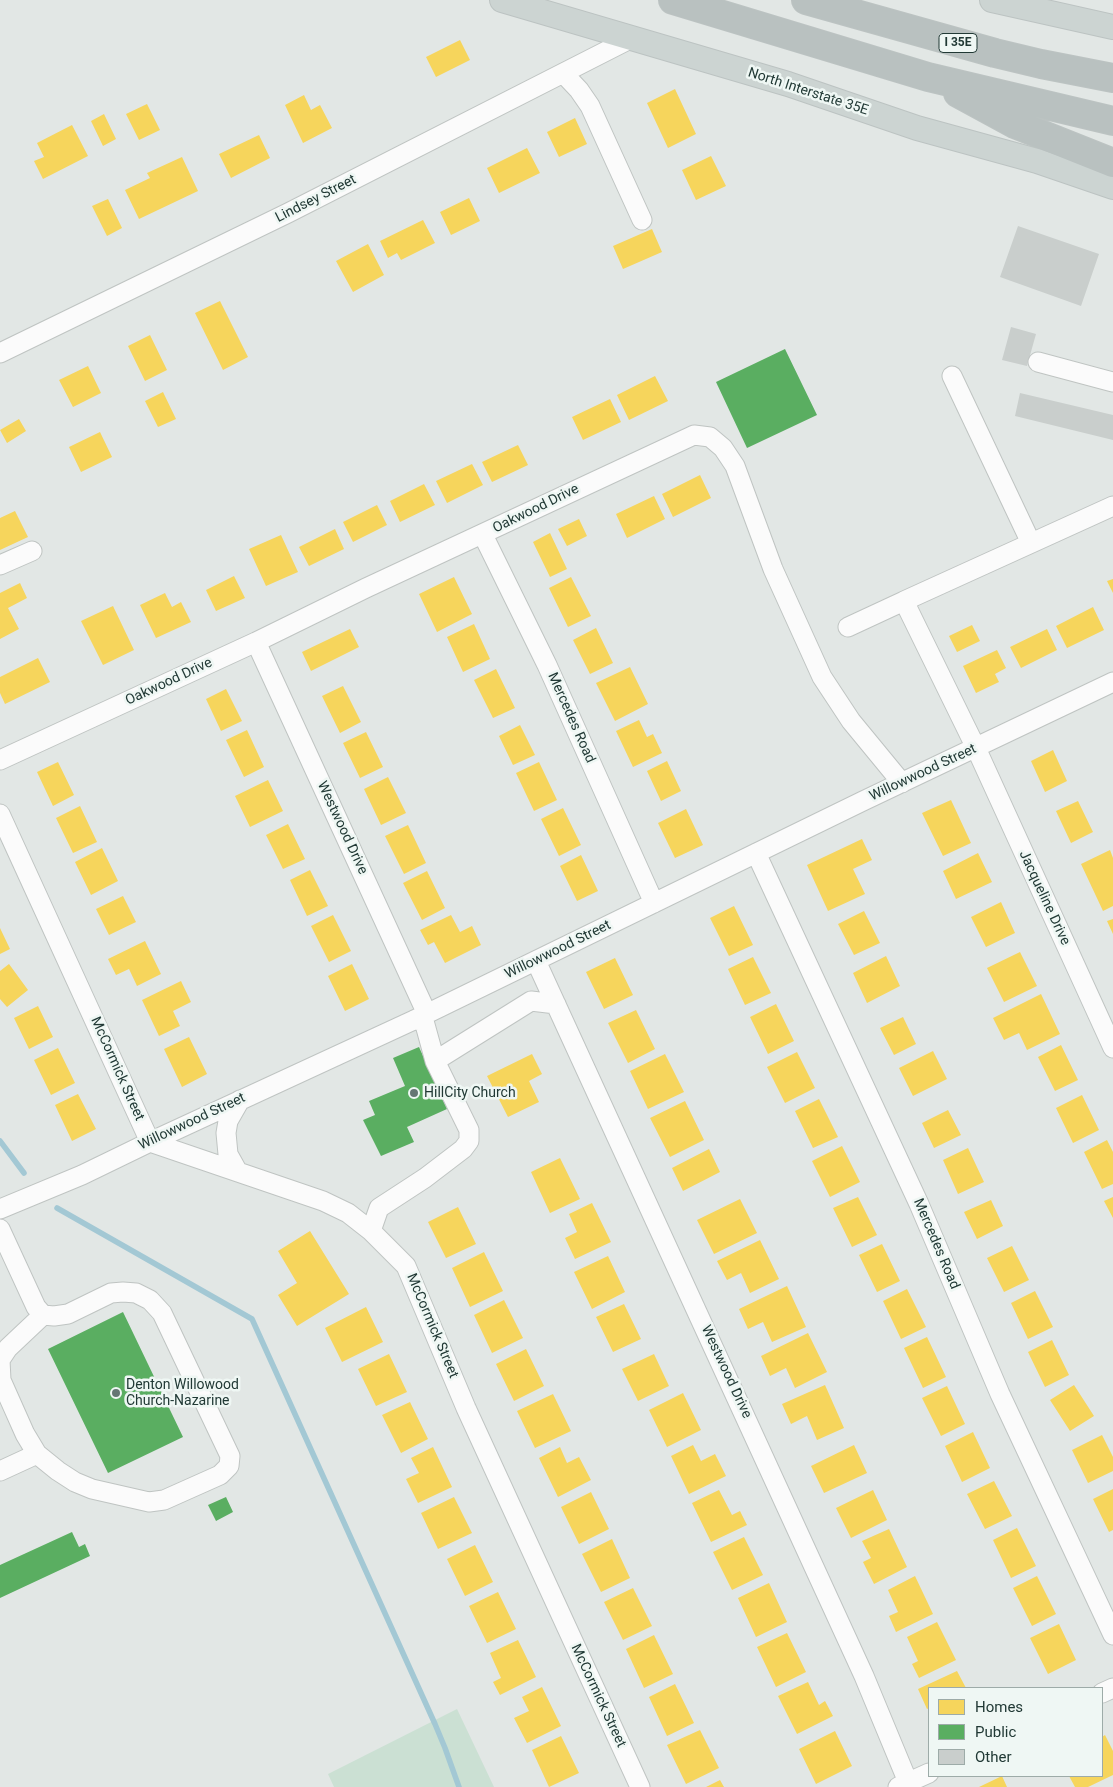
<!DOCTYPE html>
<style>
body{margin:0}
#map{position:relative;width:1113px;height:1787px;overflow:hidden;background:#e2e7e5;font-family:Roboto,sans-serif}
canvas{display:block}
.legend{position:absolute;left:928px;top:1687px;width:175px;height:90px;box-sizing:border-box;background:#eff7f4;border:1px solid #9daba8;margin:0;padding:6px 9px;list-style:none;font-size:15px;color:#213935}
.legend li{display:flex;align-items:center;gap:10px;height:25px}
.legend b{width:25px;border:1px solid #9daba8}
</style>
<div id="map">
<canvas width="1113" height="1787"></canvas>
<ul class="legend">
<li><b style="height:14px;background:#f6d55c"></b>Homes</li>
<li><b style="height:14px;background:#5aae61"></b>Public</li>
<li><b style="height:14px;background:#c9cecc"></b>Other</li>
</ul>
</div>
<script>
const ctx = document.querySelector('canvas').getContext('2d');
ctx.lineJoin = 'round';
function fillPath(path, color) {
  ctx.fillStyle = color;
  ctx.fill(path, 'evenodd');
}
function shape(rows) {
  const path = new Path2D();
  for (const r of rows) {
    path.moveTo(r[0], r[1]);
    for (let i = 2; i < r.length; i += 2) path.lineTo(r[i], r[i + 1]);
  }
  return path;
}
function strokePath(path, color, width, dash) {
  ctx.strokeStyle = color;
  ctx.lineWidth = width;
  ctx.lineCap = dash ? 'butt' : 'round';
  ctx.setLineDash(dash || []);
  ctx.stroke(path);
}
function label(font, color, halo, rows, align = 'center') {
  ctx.font = font + ' Roboto,sans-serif';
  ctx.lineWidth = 5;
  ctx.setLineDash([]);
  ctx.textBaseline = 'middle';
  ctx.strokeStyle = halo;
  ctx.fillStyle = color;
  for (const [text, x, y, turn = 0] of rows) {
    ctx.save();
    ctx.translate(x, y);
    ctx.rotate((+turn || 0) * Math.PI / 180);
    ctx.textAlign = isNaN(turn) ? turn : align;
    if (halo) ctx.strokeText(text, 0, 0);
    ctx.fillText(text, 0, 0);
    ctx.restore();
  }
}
fillPath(shape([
 [457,1709,494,1787,334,1787,328,1774]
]), '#cbe0d3');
fillPath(shape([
 [460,40,470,60,436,77,426,57],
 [675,89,696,134,668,148,647,103],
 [304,95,311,110,320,105,332,128,303,143,285,105],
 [147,104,160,130,139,140,126,114],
 [104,114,116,139,103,146,91,121],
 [575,118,587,144,559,157,547,132],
 [72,125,88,156,43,179,34,161,44,157,37,143],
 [259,135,270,158,231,178,219,154],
 [527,148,540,173,499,193,487,168],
 [711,156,726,186,696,200,682,170],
 [182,157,198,191,139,219,125,190,150,178,147,173],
 [469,198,480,221,451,235,440,212],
 [108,199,122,228,107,236,92,206],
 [423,220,435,243,401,260,397,253,388,258,380,241],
 [652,229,662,252,623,269,613,246],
 [368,244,384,275,353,292,336,261],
 [220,301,248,357,223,370,195,313],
 [150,335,167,370,145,381,128,346],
 [88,366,101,393,73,407,59,380],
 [655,376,668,401,629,420,617,395],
 [163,392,176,419,158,427,145,401],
 [610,399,621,422,583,440,572,417],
 [19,419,26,431,7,443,0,430],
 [100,432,112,457,81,472,69,447],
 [518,445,528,465,492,482,482,462],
 [472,464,483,485,447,503,436,481],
 [700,475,711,498,673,517,662,494],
 [424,484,435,505,400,522,390,501],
 [654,496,665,519,627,538,616,514],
 [377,505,387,525,353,542,343,522],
 [15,511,28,537,0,550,0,518],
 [579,519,587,536,567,546,558,529],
 [335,529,344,549,309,566,299,547],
 [550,533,567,569,550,577,533,542],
 [281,535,298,572,266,586,249,549],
 [234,576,245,598,216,611,206,590],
 [454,577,472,614,437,632,419,594],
 [571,577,591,616,568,627,549,588],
 [1113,579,1113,593,1107,581],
 [20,583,27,598,8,608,19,629,0,639,0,593],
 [165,593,172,607,181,602,191,622,156,638,140,605],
 [113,606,134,650,103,665,81,621],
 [1093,607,1104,630,1067,648,1056,626],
 [474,624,490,659,463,672,447,637],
 [972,625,980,641,957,652,949,636],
 [596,628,613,663,590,674,573,640],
 [350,629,359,647,311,671,302,652],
 [1047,629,1057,650,1021,668,1010,647],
 [997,650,1006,668,995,674,999,682,976,693,963,666],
 [38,658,50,682,5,704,0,693,0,677],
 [630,667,648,704,615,721,596,683],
 [496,669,515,708,493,718,474,680],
 [343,686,361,722,340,733,322,696],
 [226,689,242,721,221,731,206,699],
 [639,720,647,737,653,734,662,753,633,767,616,731],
 [520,725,535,755,513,765,499,736],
 [247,730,264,767,244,777,226,740],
 [366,732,383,767,360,778,343,743],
 [1053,750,1067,781,1045,792,1031,761],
 [667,761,681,791,661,801,647,771],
 [58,762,74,795,53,806,37,772],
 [539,762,557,800,534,811,516,773],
 [388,777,406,813,381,825,364,789],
 [268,780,283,811,250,827,235,796],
 [951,800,971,843,943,856,922,813],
 [1078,801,1093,832,1071,843,1056,811],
 [80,806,97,842,73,853,56,818],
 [563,808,581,845,559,856,541,819],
 [686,809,703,845,675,858,658,823],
 [288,824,305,859,283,869,266,835],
 [408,825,426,863,404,874,385,836],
 [862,839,872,860,853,869,865,894,828,911,807,865],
 [102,848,118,881,91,895,75,862],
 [1110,850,1113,858,1113,906,1103,911,1081,864],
 [978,853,992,882,956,899,943,871],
 [581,855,598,891,577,901,560,866],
 [310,870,328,906,307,916,290,880],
 [427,871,445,908,422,920,403,883],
 [123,896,136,922,109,935,96,909],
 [1001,902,1015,933,986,947,971,917],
 [734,906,753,945,729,956,710,918],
 [864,911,880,943,854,955,838,924],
 [333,915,351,951,329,962,311,926],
 [451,915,460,932,472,926,481,945,445,963,434,942,428,945,420,930],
 [1113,919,1113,934,1107,921],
 [0,928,10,949,0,954],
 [145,941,161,974,137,986,129,969,116,975,108,959],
 [1020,952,1037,986,1004,1002,987,968],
 [886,956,900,986,867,1003,853,973],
 [753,957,771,993,745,1005,728,969],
 [615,958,633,995,604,1009,586,972],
 [9,964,28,990,7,1007,0,999,0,971],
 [352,964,369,999,345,1011,328,976],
 [181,981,191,1002,173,1011,180,1026,159,1036,142,1000],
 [1041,994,1060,1034,1027,1050,1019,1033,1004,1040,993,1018],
 [776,1004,794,1041,768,1054,750,1017],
 [38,1006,53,1037,29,1049,14,1018],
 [636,1010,655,1049,628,1063,608,1023],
 [903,1017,916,1044,894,1055,880,1028],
 [189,1037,207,1074,182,1087,164,1049],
 [1061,1045,1078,1080,1055,1091,1038,1057],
 [58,1048,75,1083,51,1095,34,1060],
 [933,1051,947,1079,913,1096,899,1068],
 [797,1052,815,1088,785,1103,767,1067],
 [532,1054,542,1074,529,1081,539,1102,508,1117,487,1076],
 [665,1054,684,1092,648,1109,630,1071],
 [78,1094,96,1129,72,1141,55,1105],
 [1082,1095,1099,1130,1073,1143,1056,1108],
 [819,1099,838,1137,813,1148,795,1111],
 [685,1101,704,1140,670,1157,650,1118],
 [948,1110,961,1135,934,1148,922,1123],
 [1107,1140,1113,1152,1113,1184,1102,1189,1084,1152],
 [842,1146,860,1182,830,1197,812,1161],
 [968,1148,984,1182,958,1194,943,1160],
 [709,1149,720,1172,683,1191,672,1168],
 [560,1158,580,1199,550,1213,531,1172],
 [858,1197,877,1235,852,1247,833,1208],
 [1113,1197,1113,1218,1104,1201],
 [740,1199,757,1233,714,1254,697,1220],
 [991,1200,1003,1226,977,1239,964,1212],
 [592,1203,611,1242,575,1259,565,1238,577,1232,569,1214],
 [458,1207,476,1244,446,1258,428,1222],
 [310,1231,349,1294,297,1326,278,1295,297,1283,278,1251],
 [760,1240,779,1279,750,1293,741,1273,727,1280,717,1261],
 [882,1244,900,1281,877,1292,859,1255],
 [1012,1246,1029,1280,1004,1292,987,1258],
 [484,1252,503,1291,470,1307,452,1268],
 [608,1256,625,1292,592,1309,574,1272],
 [787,1286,806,1327,772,1342,763,1322,748,1329,739,1309],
 [907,1289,926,1327,901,1339,883,1301],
 [1035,1291,1053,1327,1028,1339,1011,1303],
 [504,1300,523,1338,492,1353,474,1315],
 [624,1304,641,1339,613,1352,596,1317],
 [366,1307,383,1342,342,1362,325,1328],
 [808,1333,827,1372,795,1388,786,1368,770,1376,761,1356],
 [927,1337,946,1377,923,1388,904,1348],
 [1052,1340,1069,1375,1045,1387,1028,1352],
 [526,1349,544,1386,514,1401,496,1364],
 [389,1354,407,1392,376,1406,358,1369],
 [654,1354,669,1386,638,1401,622,1369],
 [825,1385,844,1428,817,1440,807,1416,791,1424,782,1404],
 [1074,1385,1094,1416,1070,1431,1050,1400],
 [947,1386,965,1424,941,1436,922,1398],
 [683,1393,701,1430,667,1447,649,1410],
 [553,1394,571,1431,535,1448,517,1411],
 [410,1402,428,1439,401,1453,382,1415],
 [973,1432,990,1468,962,1482,945,1446],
 [1102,1435,1113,1457,1113,1471,1088,1483,1072,1450],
 [693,1445,701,1461,715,1454,726,1476,689,1494,671,1456],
 [854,1445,867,1473,824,1493,811,1466],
 [433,1447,452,1487,418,1503,406,1479,419,1473,411,1458],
 [560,1447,567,1463,579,1457,591,1480,558,1497,539,1458],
 [994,1481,1012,1516,985,1529,967,1494],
 [1113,1489,1113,1530,1109,1532,1093,1499],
 [719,1490,732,1515,740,1511,747,1525,711,1542,692,1503],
 [873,1490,887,1520,851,1538,836,1508],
 [591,1492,609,1529,579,1544,561,1507],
 [454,1497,472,1533,438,1549,421,1513],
 [1017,1528,1036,1566,1011,1578,993,1540],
 [889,1529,907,1567,874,1584,863,1562,871,1558,862,1541],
 [744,1537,763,1575,732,1590,713,1552],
 [612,1539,630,1578,601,1592,582,1554],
 [475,1545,493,1582,465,1596,447,1559],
 [915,1576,933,1614,896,1632,889,1616,898,1612,888,1590],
 [1037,1576,1056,1614,1032,1626,1013,1588],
 [769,1583,787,1622,756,1637,738,1598],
 [633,1588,652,1626,623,1640,604,1602],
 [498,1592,516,1629,487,1643,469,1606],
 [937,1622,956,1660,919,1678,912,1664,918,1661,907,1637],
 [1059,1624,1076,1660,1048,1674,1030,1638],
 [787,1633,806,1672,776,1687,757,1647],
 [654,1635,673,1674,644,1688,626,1649],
 [518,1640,536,1677,500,1695,493,1682,501,1678,490,1653],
 [957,1671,966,1688,929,1688,929,1708,927,1709,918,1689],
 [808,1682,819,1705,825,1701,833,1716,797,1734,778,1696],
 [675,1684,694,1723,667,1736,649,1697],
 [542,1687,561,1726,527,1743,514,1718,529,1711,522,1697],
 [700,1730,719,1768,686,1784,667,1745],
 [835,1731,852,1766,816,1784,799,1749],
 [1105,1735,1113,1751,1113,1775,1088,1787,1075,1787,1069,1776,1102,1776,1102,1737],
 [561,1736,579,1773,549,1787,532,1750],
 [1002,1776,1007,1787,979,1787],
 [720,1780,724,1787,706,1787]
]), '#f6d55c');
fillPath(shape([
 [785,349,817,415,747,448,716,382],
 [419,1047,447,1109,407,1127,414,1142,381,1156,363,1120,375,1115,369,1101,405,1086,393,1058],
 [123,1312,183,1437,108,1473,48,1349],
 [226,1497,233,1512,216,1521,208,1505],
 [72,1532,79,1547,85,1544,90,1556,0,1598,0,1565]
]), '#5aae61');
strokePath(shape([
 [0,1141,24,1173],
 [57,1208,252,1319,435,1724,445,1748,459,1787]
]), '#a3c8d4', 5.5);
fillPath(shape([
 [1018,226,1099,254,1081,306,1000,277],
 [1011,327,1036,334,1027,366,1002,360],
 [1020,393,1113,415,1113,440,1015,416]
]), '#c9cecc');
const minor = shape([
 [563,73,579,90,590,106,642,220],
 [0,353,288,213,630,39],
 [1038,362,1113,382],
 [952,376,1031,543],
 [483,535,547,665,654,903],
 [0,565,32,551],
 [904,601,1113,506],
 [848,627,904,601,976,748,1113,1048],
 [256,642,427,1014],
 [0,760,256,642,366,588,694,435,710,437,723,448,735,466,773,569,822,677,851,721,902,783],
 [0,814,150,1142,323,1201,348,1213,371,1231,406,1266,466,1408,640,1787],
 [756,853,919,1204,1000,1394,1113,1635],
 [536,961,864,1676,910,1787],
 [435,1061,531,1001,556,1004],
 [238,1172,228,1154,226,1133,228,1121,240,1100],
 [0,1209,82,1175,150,1142,414,1020,863,801,1113,682],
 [0,1229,36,1307,43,1315,54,1316,68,1314,111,1293,123,1292,136,1293,150,1300,162,1313,230,1456,229,1466,220,1475,164,1500,149,1502,92,1489,75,1482,58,1471,37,1454,25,1434,1,1380,0,1360,8,1348,43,1315],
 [371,1231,379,1208,425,1178,463,1149,469,1141,469,1130,435,1061,424,1021,414,1020],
 [0,1471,37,1454],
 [1102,1693,1113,1688],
 [898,1787,929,1773]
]);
const major = shape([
 [502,0,788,84,917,128,1037,161,1113,187],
 [992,0,1113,27]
]);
const highway = shape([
 [673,0,928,77,1113,121],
 [806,0,995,53,1041,64,1113,78],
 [958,93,1015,124,1113,163]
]);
strokePath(minor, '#bfc4c2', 21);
strokePath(major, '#bcc3c2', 26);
strokePath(highway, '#bcc3c2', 30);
strokePath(minor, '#fbfbfb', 19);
strokePath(major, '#ccd4d2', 24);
strokePath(highway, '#b9c1c0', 28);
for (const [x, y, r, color] of [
 [414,1093,5,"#657673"],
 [116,1393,5,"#657673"]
]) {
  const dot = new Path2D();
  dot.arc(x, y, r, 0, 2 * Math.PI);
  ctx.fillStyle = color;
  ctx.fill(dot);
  strokePath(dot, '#eff7f4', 2);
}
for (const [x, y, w] of [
 [958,43,38]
]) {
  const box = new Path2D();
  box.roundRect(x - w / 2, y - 9.5, w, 19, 4);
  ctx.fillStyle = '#eff7f4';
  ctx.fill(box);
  strokePath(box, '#213935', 1);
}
label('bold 12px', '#213935', null, [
 ["I 35E",958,43]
]);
label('14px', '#213935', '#eff7f4', [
 ["North Interstate 35E",808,92,18],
 ["Lindsey Street",316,199,-27],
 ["Oakwood Drive",536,509,-26],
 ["Oakwood Drive",169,682,-25],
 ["Mercedes Road",571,718,66],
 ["Willowwood Street",923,773,-25],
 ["Westwood Drive",342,828,65],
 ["Jacqueline Drive",1044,898,65],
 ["Willowwood Street",558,950,-26],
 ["McCormick Street",117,1069,66],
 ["Willowwood Street",192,1122,-25],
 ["Mercedes Road",936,1244,67],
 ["McCormick Street",432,1326,67],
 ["Westwood Drive",726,1372,65],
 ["McCormick Street",598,1696,65]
]);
label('14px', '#213935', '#eff7f4', [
 ["HillCity Church",424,1093],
 ["Denton Willowood",126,1385],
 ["Church-Nazarine",126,1401]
], 'left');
</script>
